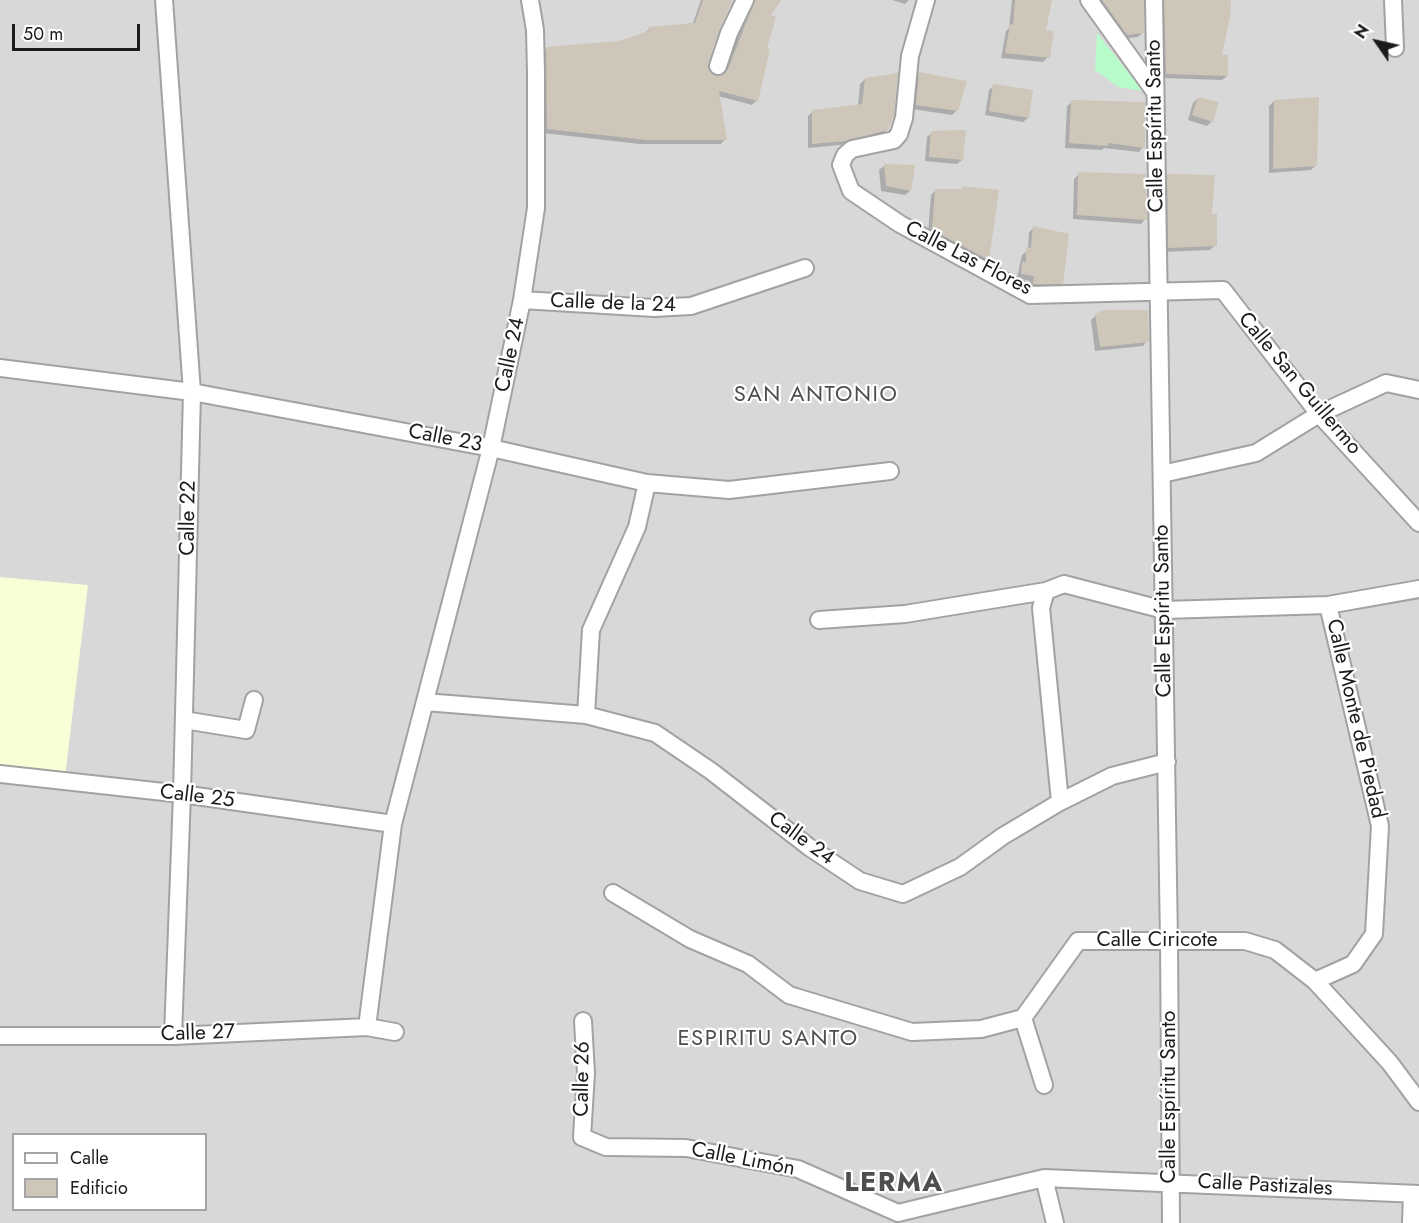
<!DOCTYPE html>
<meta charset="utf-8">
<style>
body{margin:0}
#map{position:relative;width:1419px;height:1223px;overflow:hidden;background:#edebdf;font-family:Jost,sans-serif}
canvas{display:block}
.legend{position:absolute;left:12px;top:1133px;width:195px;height:78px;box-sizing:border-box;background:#fff;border:2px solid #a4a4a4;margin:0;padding:8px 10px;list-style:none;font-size:18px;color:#1b1b1b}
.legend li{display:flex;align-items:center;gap:12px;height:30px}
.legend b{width:30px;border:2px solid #a4a4a4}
.north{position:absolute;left:1347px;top:12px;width:60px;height:60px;-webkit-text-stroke:4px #fff;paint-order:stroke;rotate:304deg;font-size:16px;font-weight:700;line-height:24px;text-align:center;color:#1b1b1b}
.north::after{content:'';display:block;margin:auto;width:21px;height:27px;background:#1b1b1b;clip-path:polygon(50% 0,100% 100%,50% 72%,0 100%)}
.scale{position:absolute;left:12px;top:24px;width:128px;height:27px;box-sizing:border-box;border:3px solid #1b1b1b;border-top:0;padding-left:8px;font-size:18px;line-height:21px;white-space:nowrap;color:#1b1b1b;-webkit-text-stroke:4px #fff;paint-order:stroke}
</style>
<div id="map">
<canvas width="1419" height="1223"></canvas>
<ul class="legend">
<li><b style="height:8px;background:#fff"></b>Calle</li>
<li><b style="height:16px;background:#cdc6b9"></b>Edificio</li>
</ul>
<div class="north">N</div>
<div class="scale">50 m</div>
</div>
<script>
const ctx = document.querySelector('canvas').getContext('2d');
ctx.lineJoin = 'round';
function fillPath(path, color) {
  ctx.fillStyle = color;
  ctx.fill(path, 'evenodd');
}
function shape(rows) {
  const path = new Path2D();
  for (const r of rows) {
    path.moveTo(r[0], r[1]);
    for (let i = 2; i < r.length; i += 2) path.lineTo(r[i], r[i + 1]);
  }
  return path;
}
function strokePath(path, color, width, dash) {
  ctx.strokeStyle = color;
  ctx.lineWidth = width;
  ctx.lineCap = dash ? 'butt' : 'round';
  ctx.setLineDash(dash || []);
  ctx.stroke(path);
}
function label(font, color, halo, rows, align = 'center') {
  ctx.font = font + ' Jost,sans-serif';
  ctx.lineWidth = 4.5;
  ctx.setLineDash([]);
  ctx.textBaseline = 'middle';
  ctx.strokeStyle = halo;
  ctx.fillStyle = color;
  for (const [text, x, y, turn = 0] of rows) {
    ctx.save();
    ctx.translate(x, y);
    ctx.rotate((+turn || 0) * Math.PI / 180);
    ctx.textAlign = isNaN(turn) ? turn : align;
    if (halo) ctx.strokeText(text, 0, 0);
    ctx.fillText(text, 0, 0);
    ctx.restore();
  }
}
fillPath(shape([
 [0,0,1419,0,1419,1223,0,1223],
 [14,1134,206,1134,206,1210,14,1210]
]), '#d9d8d8');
fillPath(shape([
 [0,577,88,585,65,777,0,771]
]), '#f7ffd7');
fillPath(shape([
 [1097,33,1143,91,1118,87,1095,70]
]), '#b8fccb');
fillPath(shape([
 [701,0,732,0,718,29,706,63,709,75,720,78,724,75,735,43,751,10,749,0,779,0,769,15,757,100,752,105,718,96,725,139,721,144,640,144,543,133,542,53,547,48,619,42,644,34,649,29,693,23],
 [892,0,909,0,905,4],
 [1012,0,1050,0,1044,31,1048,57,1043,62,1001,58,1006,31,1009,28],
 [1094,0,1142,0,1143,32,1138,37,1122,39],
 [1162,0,1229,0,1220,56,1227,76,1222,80,1162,78,1160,3],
 [920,74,957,110,952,115,912,109,915,78],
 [865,79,888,128,883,133,840,145,808,148,808,116,813,111,858,106,860,84],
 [994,86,1028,118,1023,122,985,115,989,90],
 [1198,98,1212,121,1207,126,1188,120,1193,103],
 [1274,101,1316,165,1311,170,1269,173,1269,106],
 [1072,102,1143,147,1139,152,1104,148,1102,150,1065,148,1067,106],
 [932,133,962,160,957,164,925,161,927,137],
 [884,166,910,191,905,195,881,191,879,170],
 [1079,174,1145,219,1141,224,1073,219,1074,179],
 [1168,175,1210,216,1215,245,1210,250,1164,252,1163,180],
 [963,188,987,259,983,264,928,234,931,195,935,191,960,190],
 [1034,228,1062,283,1057,288,1029,289,1030,281,1017,278,1022,255,1028,250,1029,232],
 [1096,315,1147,341,1143,346,1095,351,1091,320]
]), '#0003');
fillPath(shape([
 [703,0,733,0,719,30,708,63,710,72,720,76,728,69,755,0,781,0,771,15,776,17,767,48,770,49,758,101,719,91,727,140,646,140,547,129,546,47,619,41,649,31,648,27,695,23],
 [1015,0,1052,0,1046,30,1054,31,1050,58,1005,53,1010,24,1013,25],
 [1102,0,1144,0,1144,33,1127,35],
 [1164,0,1231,0,1230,17,1222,55,1228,55,1228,76,1166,74],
 [919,72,967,81,958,111,916,105],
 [898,73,894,115,888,130,846,141,812,144,812,110,862,104,865,78],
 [993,84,1033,90,1029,118,989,111],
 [1198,97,1219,102,1213,122,1192,115],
 [1319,97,1317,166,1273,169,1274,100],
 [1071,100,1145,102,1145,148,1108,143,1108,146,1069,143],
 [966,130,963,160,929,157,931,131],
 [884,164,915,165,911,191,886,186],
 [1078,172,1146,174,1147,220,1077,215],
 [1167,174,1215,175,1212,214,1217,214,1217,246,1168,248],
 [963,186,999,190,989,260,932,230,935,189,963,189],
 [1033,226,1069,234,1063,284,1033,284,1034,276,1021,274,1022,262,1026,262,1026,249,1031,247],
 [1103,310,1148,310,1149,342,1100,347,1095,314]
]), '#cdc6b9');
const minor = shape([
 [164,0,192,392,182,794,173,1036],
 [926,0,910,56,904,118,899,134,894,140,852,149,845,155,841,165,851,191,900,224,1030,295,1223,290,1319,414,1419,523],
 [1089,0,1155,92],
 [1154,0,1169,941,1171,1223],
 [1393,0,1395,48],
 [718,66,729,33,745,0],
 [522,300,654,308,691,306,805,268],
 [0,368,192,392,491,448,647,483,729,490,890,471],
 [1162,474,1256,453,1319,414,1386,383,1419,390],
 [1046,591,1041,608,1060,802],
 [819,620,905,614,1046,591,1064,584,1164,610,1328,605,1419,589],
 [425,702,586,715,655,733,711,771,809,847,860,881,903,894,960,867,1003,836,1060,802,1112,776,1167,762],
 [586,715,591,630,637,527,647,483],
 [184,720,246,730,254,700],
 [0,774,182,794,393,824],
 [613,893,690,939,748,964,789,995,912,1032,981,1029,1023,1018,1078,941,1245,941,1275,950,1315,981,1390,1063,1419,1102],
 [1315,981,1353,964,1374,934,1380,826,1328,605],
 [1023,1018,1044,1085],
 [583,1021,586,1073,582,1137,606,1147,686,1148,798,1169,898,1213],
 [367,1027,393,824,491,448,522,300,536,208,536,73,535,30,530,0],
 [0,1036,173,1036,367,1027,395,1032],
 [1044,1178,1055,1223],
 [898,1213,1044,1178,1419,1194],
 [1411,1223,1412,1194]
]);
strokePath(minor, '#a2a2a2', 20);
strokePath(minor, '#fff', 16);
label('21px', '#1b1b1b', '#fff', [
 ["Calle Espíritu Santo",1156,126,-91],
 ["Calle Las Flores",968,259,27],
 ["Calle de la 24",613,304,2],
 ["Calle 24",511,355,-78],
 ["Calle San Guillermo",1299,384,50],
 ["Calle 23",445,439,11],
 ["Calle 22",189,518,-89],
 ["Calle Espíritu Santo",1164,611,-91],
 ["Calle Monte de Piedad",1355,719,77],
 ["Calle 25",197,797,7],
 ["Calle 24",801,839,36],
 ["Calle Ciricote",1157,941],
 ["Calle 27",198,1034,-2],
 ["Calle 26",583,1079,-89],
 ["Calle Espíritu Santo",1170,1097,-90],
 ["Calle Limón",743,1160,11],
 ["Calle Pastizales",1265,1186,3]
]);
ctx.letterSpacing = '1.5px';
label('22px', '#4e4e4e', '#fff', [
 ["SAN ANTONIO",816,396],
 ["ESPIRITU SANTO",768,1040]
]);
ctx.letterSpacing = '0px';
ctx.letterSpacing = '1.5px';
label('bold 27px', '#4e4e4e', '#fff', [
 ["LERMA",894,1184]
]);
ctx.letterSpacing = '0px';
</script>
